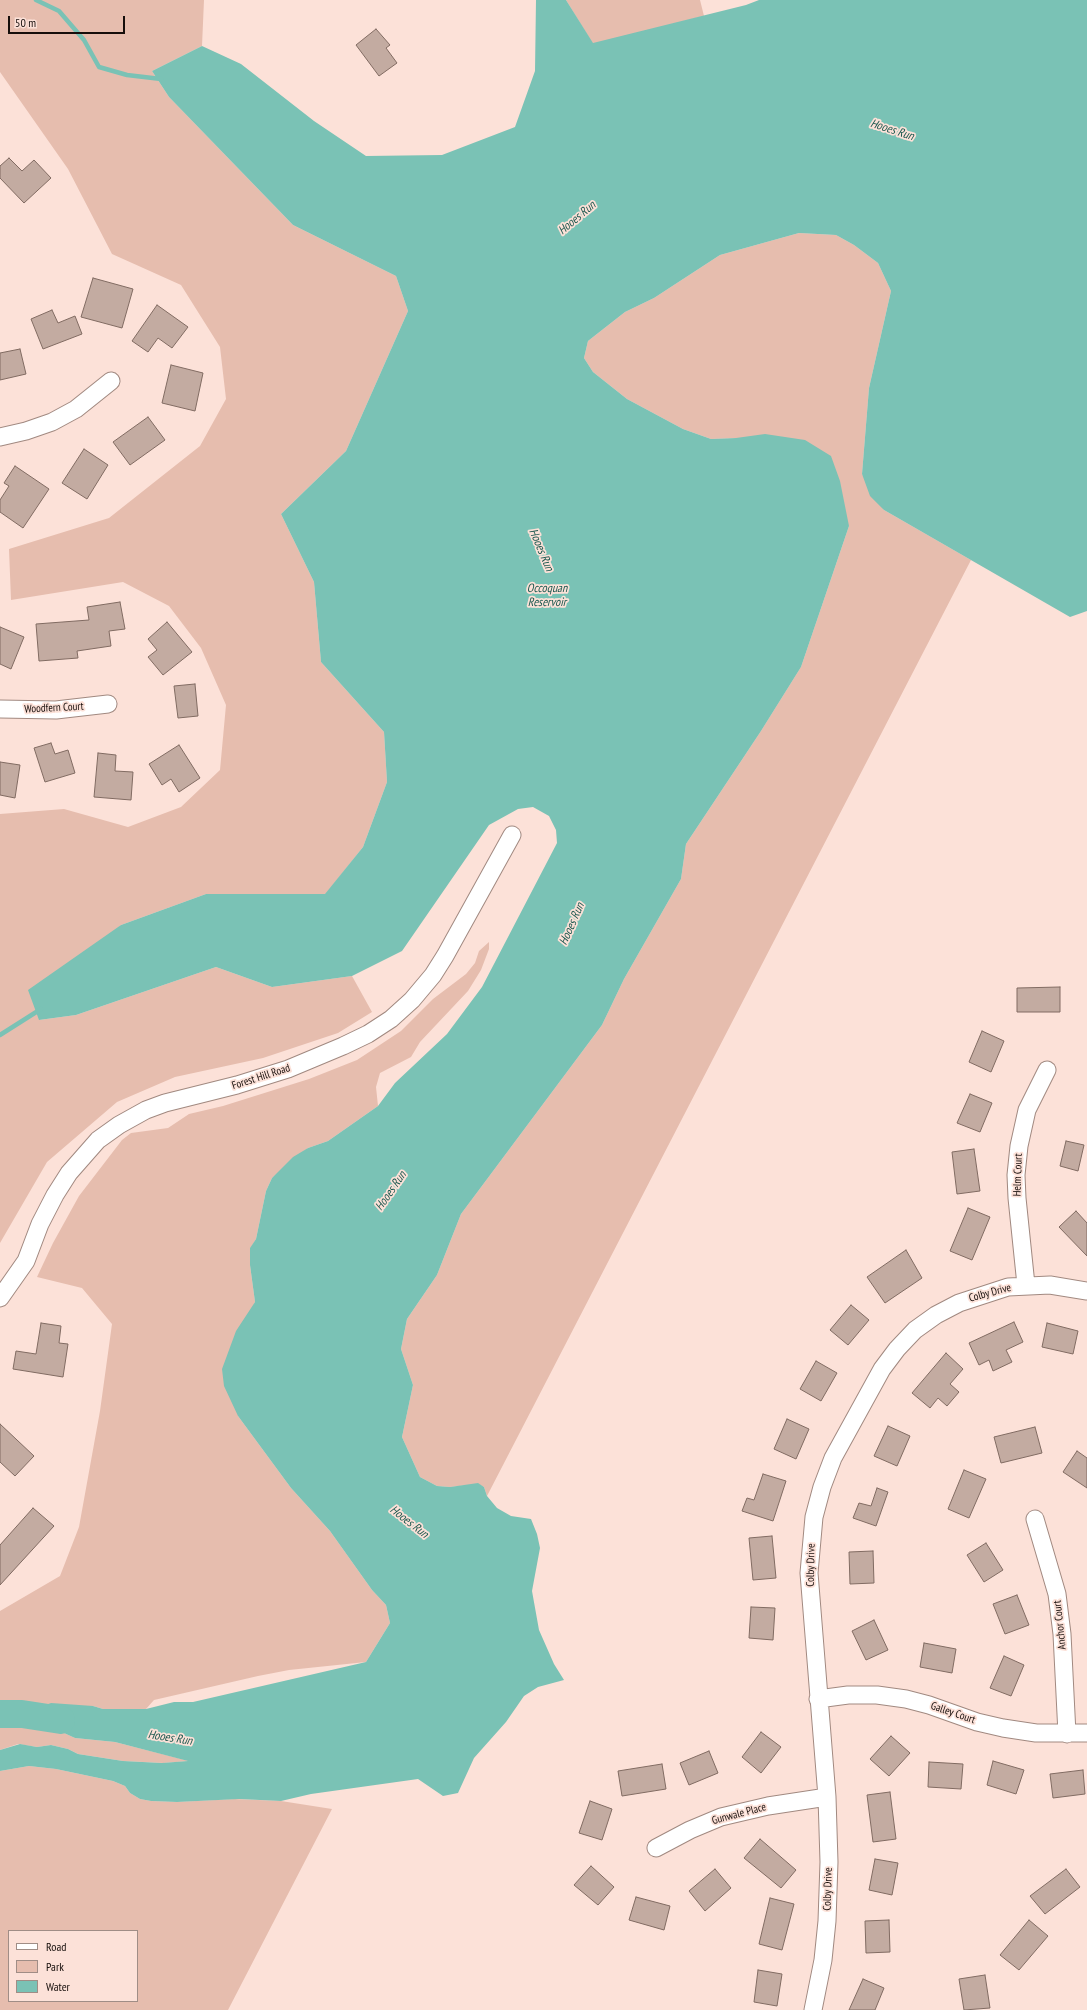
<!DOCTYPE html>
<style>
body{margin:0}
#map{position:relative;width:1087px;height:2010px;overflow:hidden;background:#fce1d8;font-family:"PT Sans Narrow",sans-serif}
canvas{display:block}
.legend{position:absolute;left:8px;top:1930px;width:130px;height:72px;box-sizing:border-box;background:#fce1d8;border:1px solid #a08d86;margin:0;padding:5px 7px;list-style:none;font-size:12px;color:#160e0b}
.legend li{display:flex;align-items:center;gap:8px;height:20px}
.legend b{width:20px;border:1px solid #a08d86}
.scale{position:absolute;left:8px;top:16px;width:117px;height:18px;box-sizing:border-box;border:2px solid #160e0b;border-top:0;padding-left:5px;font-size:12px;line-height:14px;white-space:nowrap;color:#160e0b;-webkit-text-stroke:3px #fce1d8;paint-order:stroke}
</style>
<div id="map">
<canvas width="1087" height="2010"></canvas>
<ul class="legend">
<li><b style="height:5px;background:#fff"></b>Road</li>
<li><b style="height:11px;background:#e6bdae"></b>Park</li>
<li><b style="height:11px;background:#7ac2b5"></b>Water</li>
</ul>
<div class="scale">50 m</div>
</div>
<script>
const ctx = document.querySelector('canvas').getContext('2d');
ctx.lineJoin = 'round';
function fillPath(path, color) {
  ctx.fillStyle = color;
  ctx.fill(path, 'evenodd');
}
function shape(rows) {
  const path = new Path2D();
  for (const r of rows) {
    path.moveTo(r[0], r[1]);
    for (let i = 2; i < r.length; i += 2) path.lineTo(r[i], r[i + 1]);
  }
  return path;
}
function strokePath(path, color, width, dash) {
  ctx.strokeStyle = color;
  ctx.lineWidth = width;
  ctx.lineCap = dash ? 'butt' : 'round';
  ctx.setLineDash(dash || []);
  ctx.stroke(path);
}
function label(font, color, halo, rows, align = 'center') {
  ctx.font = font + ' "PT Sans Narrow",sans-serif';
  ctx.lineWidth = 3.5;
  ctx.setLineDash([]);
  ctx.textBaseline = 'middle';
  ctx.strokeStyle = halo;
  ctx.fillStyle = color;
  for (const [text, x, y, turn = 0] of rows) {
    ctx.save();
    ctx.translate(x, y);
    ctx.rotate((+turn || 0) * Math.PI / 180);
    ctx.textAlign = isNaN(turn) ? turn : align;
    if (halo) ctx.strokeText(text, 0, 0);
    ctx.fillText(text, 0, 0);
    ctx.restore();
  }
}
fillPath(shape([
 [0,0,204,0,202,46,152,71,169,97,293,225,396,276,408,311,346,451,281,514,314,582,321,662,384,732,387,782,363,847,325,895,206,894,121,925,39,1020,76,1015,216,967,272,987,352,976,372,1012,338,1033,263,1058,175,1077,117,1102,47,1162,0,1243,0,814,64,809,128,827,181,807,220,770,226,705,201,648,169,606,123,582,11,600,9,549,109,518,200,446,226,399,220,347,181,285,112,254,68,169,0,72],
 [566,0,700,0,704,16,593,44],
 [799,233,836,235,854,245,878,263,891,291,869,388,862,474,884,510,971,560,487,1496,484,1487,478,1484,450,1487,437,1486,420,1477,402,1437,413,1385,401,1349,407,1319,437,1275,461,1214,602,1025,624,979,681,879,686,844,761,731,801,667,849,526,736,438,711,439,683,429,627,399,593,372,584,358,588,341,625,312,654,298,720,255],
 [489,942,489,949,481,970,468,991,420,1042,411,1057,380,1073,376,1087,378,1106,328,1141,308,1148,272,1178,266,1191,256,1239,250,1249,250,1265,255,1302,252,1310,238,1416,291,1488,330,1531,372,1590,386,1605,390,1623,366,1662,289,1670,258,1676,154,1700,146,1709,103,1709,93,1706,39,1706,23,1714,75,1738,115,1742,189,1761,163,1763,123,1761,78,1754,68,1749,51,1745,37,1747,18,1744,0,1750,0,1611,60,1576,79,1527,100,1411,112,1324,82,1288,37,1277,53,1243,79,1196,122,1140,131,1133,168,1128,189,1114,223,1106,309,1079,357,1060,401,1031,433,999,466,974,475,963,479,951],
 [29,1766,56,1769,113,1781,125,1786,130,1793,140,1799,151,1801,177,1802,235,1799,281,1801,332,1809,228,2010,0,2010,0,1771],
 [9,1931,137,1931,137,2001,9,2001]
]), '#e6bdae');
fillPath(shape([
 [536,0,566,0,593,43,746,5,759,0,1087,0,1087,611,1070,617,884,510,870,496,862,474,869,388,891,291,878,263,854,245,836,235,799,233,720,255,654,298,625,312,588,341,584,358,593,372,627,399,683,429,711,439,736,438,765,434,805,440,831,456,840,481,849,526,801,667,761,731,686,844,681,879,624,979,602,1025,461,1214,437,1275,407,1319,401,1349,413,1385,402,1437,420,1477,437,1486,450,1487,478,1483,484,1487,487,1496,497,1508,511,1516,531,1519,537,1534,540,1548,532,1591,539,1630,554,1664,564,1680,538,1687,524,1696,506,1722,474,1758,458,1793,443,1796,418,1779,311,1794,281,1801,239,1799,177,1802,151,1801,140,1799,130,1793,125,1786,113,1781,56,1769,29,1766,0,1771,0,1750,20,1744,37,1747,51,1745,68,1749,78,1754,123,1761,162,1763,188,1761,115,1742,75,1738,22,1714,51,1703,93,1706,103,1709,146,1709,174,1702,193,1702,366,1662,390,1623,386,1605,372,1590,330,1531,291,1488,238,1416,224,1386,222,1369,236,1331,255,1302,250,1265,250,1248,256,1239,266,1191,272,1178,293,1157,308,1148,328,1141,378,1106,395,1083,447,1034,482,987,557,843,556,830,549,816,533,807,518,809,489,825,402,951,352,976,272,987,216,967,76,1015,39,1020,28,990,121,925,206,894,325,894,363,847,387,782,384,732,321,662,314,582,281,514,346,451,408,311,396,276,293,225,169,97,152,71,202,46,241,64,314,121,366,156,442,155,515,127,535,71]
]), '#7ac2b5');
strokePath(shape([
 [36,0,59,11,84,40,99,67,127,75,161,79],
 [0,1035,41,1009]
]), '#7ac2b5', 4.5);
strokePath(shape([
 [0,1714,22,1714,61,1720]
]), '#7ac2b5', 28);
const building = shape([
 [376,29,390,45,386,48,397,63,379,76,356,45,376,29],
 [9,158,22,171,34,160,51,178,24,203,0,178,0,166,9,158],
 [93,278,133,289,122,328,81,317,93,278],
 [157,305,188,327,172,348,158,338,148,352,132,341,157,305],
 [52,310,58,323,75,316,82,334,43,349,31,319,52,310],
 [20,349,26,374,0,380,0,353,20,349],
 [171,365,203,373,195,411,162,403,171,365],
 [148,417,165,440,130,465,113,442,148,417],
 [84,449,108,465,87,499,62,483,84,449],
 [15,466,49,489,23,528,0,512,0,500,9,486,4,483,15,466],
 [120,602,125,629,109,631,111,646,77,651,78,658,39,661,36,624,89,620,87,607,120,602],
 [167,622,192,652,163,675,148,657,157,650,148,639,167,622],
 [0,627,24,637,11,669,0,664,0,627],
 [195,684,198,716,178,718,174,686,195,684],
 [51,743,55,754,68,750,75,773,45,782,34,748,51,743],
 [179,745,200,778,179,792,171,779,162,785,149,764,179,745],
 [98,753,116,755,115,771,133,772,131,800,94,797,98,753],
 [0,762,20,765,15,798,0,795,0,762],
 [1060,987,1060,1012,1017,1012,1017,988,1060,987],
 [982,1031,1004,1041,991,1072,969,1062,982,1031],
 [970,1094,992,1103,980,1132,957,1123,970,1094],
 [1066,1141,1084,1145,1078,1171,1060,1166,1066,1141],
 [974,1149,980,1191,957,1194,952,1152,974,1149],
 [968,1208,990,1217,972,1260,950,1251,968,1208],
 [1076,1211,1087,1223,1087,1256,1059,1227,1076,1211],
 [906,1250,922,1278,885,1303,867,1277,906,1250],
 [851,1305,869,1320,848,1345,830,1330,851,1305],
 [1014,1322,1023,1342,1006,1350,1012,1362,993,1371,989,1360,979,1365,969,1343,1014,1322],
 [41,1323,61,1326,59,1343,68,1344,63,1377,13,1369,16,1351,36,1354,41,1323],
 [1047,1323,1078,1331,1073,1354,1042,1347,1047,1323],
 [946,1353,963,1369,950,1384,959,1392,947,1406,938,1398,930,1408,912,1393,946,1353],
 [816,1361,837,1373,821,1401,800,1389,816,1361],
 [787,1419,809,1429,796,1459,774,1449,787,1419],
 [0,1424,34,1456,15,1476,0,1462,0,1424],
 [888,1426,910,1436,897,1466,874,1456,888,1426],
 [1035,1427,1042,1453,1001,1463,994,1437,1035,1427],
 [1077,1451,1087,1458,1087,1488,1063,1472,1077,1451],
 [964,1470,986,1479,969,1518,948,1509,964,1470],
 [763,1474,786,1481,773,1521,742,1511,747,1498,754,1500,763,1474],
 [877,1488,888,1492,876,1526,853,1518,859,1503,871,1506,877,1488],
 [33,1508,54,1526,0,1585,0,1545,33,1508],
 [772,1536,776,1578,753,1580,749,1538,772,1536],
 [986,1543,1003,1570,984,1582,967,1555,986,1543],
 [873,1551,874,1583,850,1584,849,1552,873,1551],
 [1017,1595,1029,1625,1005,1634,993,1604,1017,1595],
 [751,1607,775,1608,773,1640,749,1638,751,1607],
 [874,1620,888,1650,866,1660,852,1631,874,1620],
 [924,1643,956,1649,952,1673,920,1667,924,1643],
 [1004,1656,1024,1665,1011,1696,990,1688,1004,1656],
 [761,1732,781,1747,761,1773,742,1757,761,1732],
 [891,1736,910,1753,889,1776,870,1759,891,1736],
 [709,1751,718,1773,689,1785,680,1763,709,1751],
 [993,1761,1024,1770,1016,1794,987,1785,993,1761],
 [929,1762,963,1764,961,1789,928,1787,929,1762],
 [662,1764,666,1789,622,1796,618,1771,662,1764],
 [1083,1770,1085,1794,1053,1798,1050,1774,1083,1770],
 [890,1792,896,1839,873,1842,867,1795,890,1792],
 [590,1801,612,1809,602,1840,579,1833,590,1801],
 [760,1839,796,1870,781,1888,744,1858,760,1839],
 [875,1859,898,1863,892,1895,869,1890,875,1859],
 [591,1866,614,1887,598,1905,574,1885,591,1866],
 [715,1869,731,1888,705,1911,689,1891,715,1869],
 [1066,1869,1080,1887,1045,1914,1030,1896,1066,1869],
 [636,1897,670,1906,664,1930,629,1920,636,1897],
 [770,1898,794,1904,782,1950,759,1944,770,1898],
 [889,1920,890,1952,866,1953,865,1921,889,1920],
 [1029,1920,1048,1936,1019,1970,1000,1955,1029,1920],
 [758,1970,782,1974,777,2006,754,2002,758,1970],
 [985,1975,990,2008,964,2010,959,1979,985,1975],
 [863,1979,884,1988,875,2010,849,2010,863,1979]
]);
fillPath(building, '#c3aba1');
strokePath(building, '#816b62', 1);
const minor = shape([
 [0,437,26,431,52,422,76,409,111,381],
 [0,709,56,710,108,704],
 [1026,1285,1017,1198,1016,1175,1019,1146,1027,1110,1047,1070],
 [0,1298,26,1261,40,1224,55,1195,69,1173,98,1140,119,1125,146,1110,165,1103,237,1085,288,1069,343,1046,368,1034,391,1019,412,1000,433,975,445,956,512,835],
 [1035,1519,1057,1594,1062,1634,1067,1734],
 [818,1699,848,1695,877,1695,906,1699,929,1705,977,1722,1003,1728,1036,1733,1087,1733],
 [656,1848,690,1830,721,1817,768,1806,827,1797],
 [813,2010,823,1960,827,1921,829,1862,827,1797,809,1573,814,1517,822,1487,833,1458,882,1369,897,1349,915,1330,936,1315,959,1303,1008,1287,1050,1285,1087,1291]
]);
strokePath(minor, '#a18980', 19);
strokePath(minor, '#fff', 17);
label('11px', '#160e0b', '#fce1d8', [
 ["Woodfern Court",54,708,-3],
 ["Forest Hill Road",261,1077,-18],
 ["Helm Court",1018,1175,-88],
 ["Colby Drive",990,1293,-15],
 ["Colby Drive",811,1565,-89],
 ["Anchor Court",1060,1625,-96],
 ["Galley Court",953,1713,19],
 ["Gunwale Place",739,1814,-15],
 ["Colby Drive",828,1889,-88]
]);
label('italic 12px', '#1d5950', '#fce1d8', [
 ["Hooes Run",892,130,18],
 ["Hooes Run",577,218,-40],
 ["Hooes Run",541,550,67],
 ["Occoquan",547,589],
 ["Reservoir",547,603],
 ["Hooes Run",572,924,-66],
 ["Hooes Run",391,1191,-55],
 ["Hooes Run",409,1522,38],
 ["Hooes Run",170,1738,9]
]);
</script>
